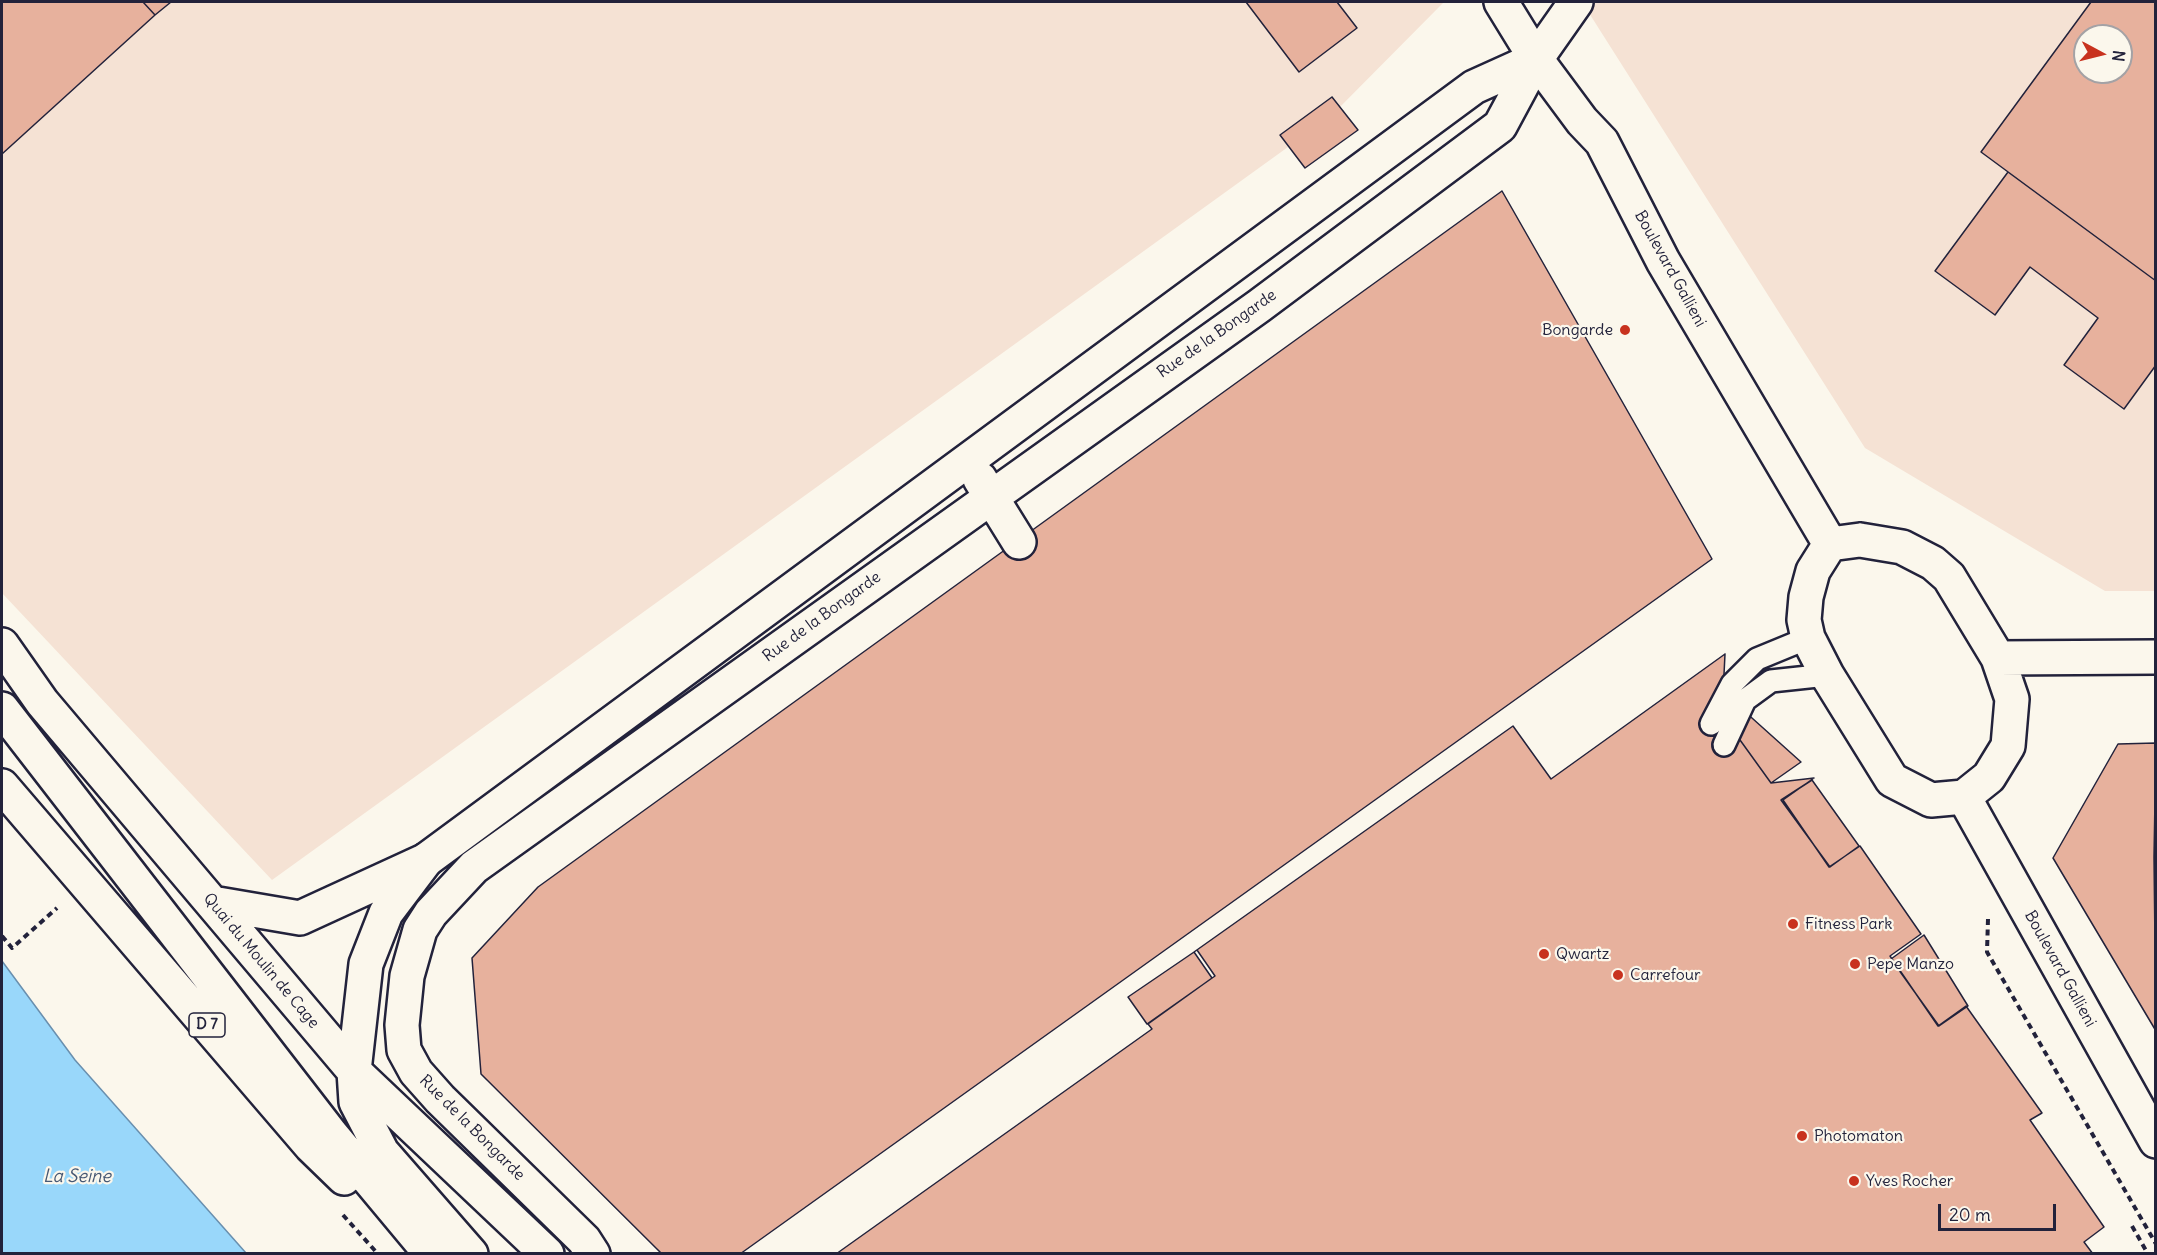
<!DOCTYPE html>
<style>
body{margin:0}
#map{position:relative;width:2157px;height:1255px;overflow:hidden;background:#fbf7ec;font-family:Delius,sans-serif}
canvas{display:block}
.frame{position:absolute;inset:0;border:3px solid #22223b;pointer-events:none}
.north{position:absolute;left:2073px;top:24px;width:60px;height:60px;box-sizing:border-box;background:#fbf7ec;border:2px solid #a4a2a5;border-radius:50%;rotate:97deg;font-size:16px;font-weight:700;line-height:24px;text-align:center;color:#22223b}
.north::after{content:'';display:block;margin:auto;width:21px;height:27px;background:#c8321e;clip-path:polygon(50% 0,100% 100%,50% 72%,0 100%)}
.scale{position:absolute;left:1938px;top:1204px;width:118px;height:27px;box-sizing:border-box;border:3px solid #22223b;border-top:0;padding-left:8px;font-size:18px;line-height:21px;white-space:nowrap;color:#22223b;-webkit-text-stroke:4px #fbf7ec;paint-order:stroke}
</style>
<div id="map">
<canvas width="2157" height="1255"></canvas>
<div class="frame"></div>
<div class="north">N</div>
<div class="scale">20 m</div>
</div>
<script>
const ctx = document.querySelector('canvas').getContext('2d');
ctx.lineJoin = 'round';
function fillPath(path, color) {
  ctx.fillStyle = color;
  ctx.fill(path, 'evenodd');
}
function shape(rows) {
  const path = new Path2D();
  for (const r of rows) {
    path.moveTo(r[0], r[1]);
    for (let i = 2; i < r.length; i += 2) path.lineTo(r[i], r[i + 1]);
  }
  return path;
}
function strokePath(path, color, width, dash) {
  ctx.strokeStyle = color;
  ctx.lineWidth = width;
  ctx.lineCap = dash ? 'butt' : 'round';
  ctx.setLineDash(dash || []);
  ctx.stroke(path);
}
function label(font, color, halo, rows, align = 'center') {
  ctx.font = font + ' Delius,sans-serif';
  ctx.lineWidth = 4.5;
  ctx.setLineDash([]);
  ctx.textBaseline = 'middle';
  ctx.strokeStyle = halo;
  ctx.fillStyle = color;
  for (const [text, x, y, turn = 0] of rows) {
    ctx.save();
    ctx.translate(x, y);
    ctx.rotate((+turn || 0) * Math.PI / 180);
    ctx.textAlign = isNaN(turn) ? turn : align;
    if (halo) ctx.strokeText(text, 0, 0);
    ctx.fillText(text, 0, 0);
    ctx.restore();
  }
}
fillPath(shape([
 [2,2,1444,2,1331,116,272,880,2,593],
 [1582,2,2155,2,2155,591,2105,591,1865,448],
 [2085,36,2121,36,2121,72,2085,72]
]), '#f5e2d4');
const water = shape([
 [2,961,75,1060,246,1253,2,1253,2,961]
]);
fillPath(water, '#99d7fa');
strokePath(water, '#698fae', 1.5);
const building = shape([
 [2,2,143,2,155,15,2,154,2,2],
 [143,2,171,2,155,15,143,2],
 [1246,2,1337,2,1357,28,1299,72,1246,2],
 [2091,2,2156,2,2156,281,1981,152,2091,2],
 [2085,36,2121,36,2121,72,2085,72,2085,36],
 [1332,97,1358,130,1305,168,1280,135,1332,97],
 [2008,172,2156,281,2156,365,2124,409,2064,365,2098,318,2030,267,1995,315,1935,271,2008,172],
 [1502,191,1712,559,740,1254,662,1254,481,1074,472,958,538,887,1502,191],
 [1725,654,1722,715,1771,783,1814,778,1783,800,1829,867,1860,846,1921,934,1890,956,1938,1026,1966,1006,2042,1113,2030,1120,2104,1227,2084,1242,2093,1254,836,1254,1152,1029,1148,1024,1212,978,1194,952,1513,726,1551,779,1725,654],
 [1723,692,1801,762,1771,783,1722,715,1723,692],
 [2156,743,2154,857,2156,1031,2053,858,2118,744,2156,743],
 [1812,780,1859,846,1830,867,1781,800,1812,780],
 [1924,935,1968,1006,1939,1026,1891,959,1924,935],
 [1197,950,1215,976,1147,1024,1128,997,1197,950]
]);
fillPath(building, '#e7b19d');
strokePath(building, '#22223b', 1.5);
const service = shape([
 [1711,724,1732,684,1757,659,1808,638],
 [1724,745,1745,700,1771,681,1827,675]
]);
const minor = shape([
 [1536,59,1576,2]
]);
const tertiary = shape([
 [980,479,1019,542],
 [426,860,1474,87,1536,59],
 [593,1254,584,1240,440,1099,416,1072,404,1050,402,1025,407,976,420,930,431,913,474,867,1259,306,1500,126,1536,59]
]);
const secondary = shape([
 [1501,2,1536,59,1582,121,1602,142,1663,261,1830,544],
 [1860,540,1902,547,1933,563,1949,577,1998,658,2012,699,2008,746,1989,777,1964,797,1931,800,1892,780,1827,675,1808,638,1804,620,1806,597,1813,571,1830,544,1860,540],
 [1998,658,2156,657],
 [1964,797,2156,1141]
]);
const primary = shape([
 [2,645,42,702,354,1071,547,1254],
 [2,709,331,1134,431,1254],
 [2,786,311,1146,344,1178],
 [426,860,386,913,366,964,354,1071,356,1102,382,1152,471,1254],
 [212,903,300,918,422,862]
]);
strokePath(service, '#22223b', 26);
strokePath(minor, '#22223b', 38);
strokePath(tertiary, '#22223b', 38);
strokePath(secondary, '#22223b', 38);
strokePath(primary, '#22223b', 38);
strokePath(shape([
 [1988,919,1987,952,2156,1244],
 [2,936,12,948,57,908],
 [343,1215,378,1254],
 [2132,1226,2148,1254]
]), '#22223b', 4, [6, 4.5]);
strokePath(service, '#fbf7ec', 21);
strokePath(minor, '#fbf7ec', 33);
strokePath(tertiary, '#fbf7ec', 33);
strokePath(secondary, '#fbf7ec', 33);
strokePath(primary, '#fbf7ec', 33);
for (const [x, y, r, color] of [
 [1625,330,6,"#c8321e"],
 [1793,924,6,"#c8321e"],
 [1544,954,6,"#c8321e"],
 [1855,964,6,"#c8321e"],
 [1618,975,6,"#c8321e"],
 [1802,1136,6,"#c8321e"],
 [1854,1181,6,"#c8321e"]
]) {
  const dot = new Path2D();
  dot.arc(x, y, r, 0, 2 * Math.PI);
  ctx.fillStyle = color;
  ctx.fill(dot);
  strokePath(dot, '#fbf7ec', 2);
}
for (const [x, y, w] of [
 [207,1025,36]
]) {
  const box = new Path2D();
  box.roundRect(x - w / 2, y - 12, w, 24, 4.5);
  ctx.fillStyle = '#fbf7ec';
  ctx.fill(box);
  strokePath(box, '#22223b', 1.5);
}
label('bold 15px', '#22223b', null, [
 ["D 7",207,1025]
]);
label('16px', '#22223b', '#fbf7ec', [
 ["Boulevard Gallieni",1670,269,61],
 ["Rue de la Bongarde",1217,334,-35],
 ["Rue de la Bongarde",822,617,-36],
 ["Quai du Moulin de Cage",261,961,50],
 ["Boulevard Gallieni",2060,969,61],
 ["Rue de la Bongarde",472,1128,45]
]);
label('16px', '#22223b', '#fbf7ec', [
 ["Bongarde",1613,330,"right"],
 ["Fitness Park",1805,924],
 ["Qwartz",1556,954],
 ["Pepe Manzo",1867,964],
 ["Carrefour",1630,975],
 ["Photomaton",1814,1136],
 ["Yves Rocher",1866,1181]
], 'left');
label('italic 18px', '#465874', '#fbf7ec', [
 ["La Seine",77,1177]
]);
</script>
